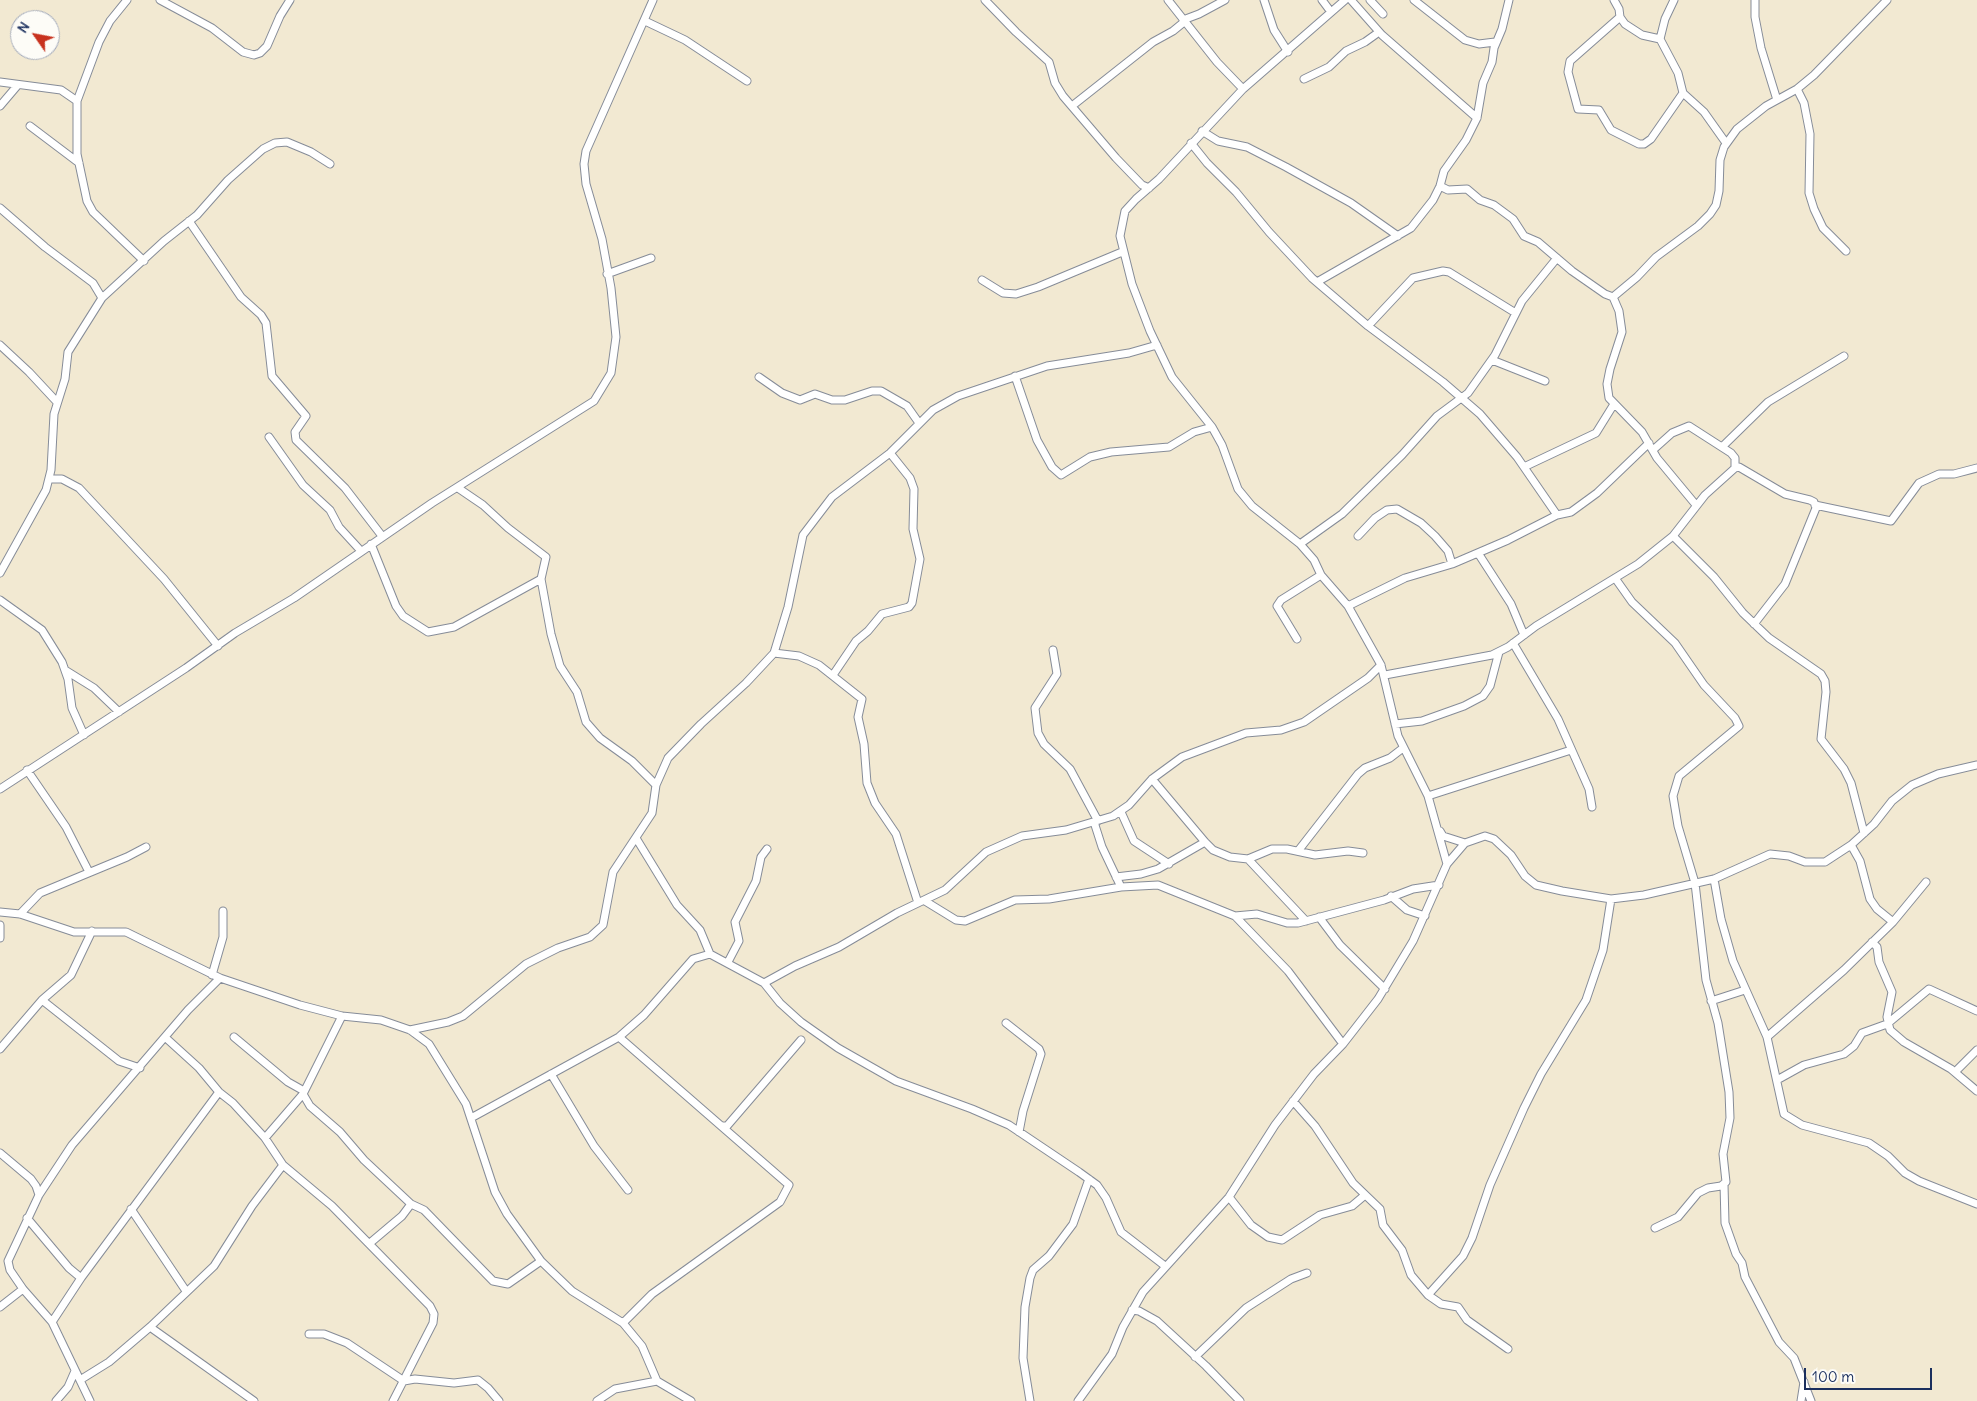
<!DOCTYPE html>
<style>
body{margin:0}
#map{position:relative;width:1977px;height:1401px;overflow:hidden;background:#f2e9d2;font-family:Delius,sans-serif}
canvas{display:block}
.north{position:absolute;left:10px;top:10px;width:50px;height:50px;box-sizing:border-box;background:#fdfcf7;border:1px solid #a3aaba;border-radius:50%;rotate:303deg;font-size:14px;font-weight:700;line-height:20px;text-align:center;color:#1b2f5e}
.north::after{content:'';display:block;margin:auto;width:18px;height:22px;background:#c8321e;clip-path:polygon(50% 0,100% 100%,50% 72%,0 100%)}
.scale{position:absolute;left:1804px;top:1368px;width:128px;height:22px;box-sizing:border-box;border:2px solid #1b2f5e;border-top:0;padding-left:6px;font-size:15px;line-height:18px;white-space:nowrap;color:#1b2f5e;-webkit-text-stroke:4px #fdfcf7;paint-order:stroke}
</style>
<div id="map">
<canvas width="1977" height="1401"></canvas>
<div class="north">N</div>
<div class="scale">100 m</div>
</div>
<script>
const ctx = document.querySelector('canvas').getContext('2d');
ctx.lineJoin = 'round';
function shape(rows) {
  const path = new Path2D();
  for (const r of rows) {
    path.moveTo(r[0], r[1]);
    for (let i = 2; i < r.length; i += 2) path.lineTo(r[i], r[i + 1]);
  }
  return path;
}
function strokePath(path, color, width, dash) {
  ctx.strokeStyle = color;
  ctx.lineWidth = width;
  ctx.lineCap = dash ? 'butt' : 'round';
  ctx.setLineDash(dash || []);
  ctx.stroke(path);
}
const minor = shape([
 [127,0,110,21,99,42,77,101,77,154,87,201,93,212,144,261],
 [160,0,212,28,243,52,254,55,260,53,267,46,280,16,290,0],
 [985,0,1016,32,1049,62,1055,83,1063,96,1116,158,1142,185,1149,188],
 [1168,0,1217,62,1243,89],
 [1264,0,1274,30,1288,52],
 [1322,0,1331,12],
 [1345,0,1243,89,1159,179,1136,199,1125,211,1120,236,1132,284,1150,331,1172,377,1212,427,1222,445,1238,489,1252,506,1300,544,1314,560,1321,575,1348,606,1381,665,1398,736,1428,796,1447,864],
 [1351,0,1382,35,1477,118],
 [1370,0,1383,14],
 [1414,0,1465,40,1479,44,1495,42],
 [1614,0,1619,9,1620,17,1625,24,1642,35,1660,39],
 [1755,0,1755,17,1761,48,1777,100],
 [1620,17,1570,61,1568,72,1578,109,1599,110,1611,130,1639,144,1644,144,1651,139,1683,93,1678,73,1660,39,1665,19,1674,0],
 [1183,20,1199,14,1225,0],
 [645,21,685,40,747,81],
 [1304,79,1329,67,1346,51,1365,42,1379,32],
 [0,82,61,90,77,101],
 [1797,89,1804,103,1810,134,1809,193,1814,209,1823,228,1846,251],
 [1683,93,1704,112,1726,143],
 [0,106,17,86],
 [1072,106,1153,42,1173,31,1184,22],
 [30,126,79,163],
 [1202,131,1218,141,1247,147,1286,167,1351,203,1398,236],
 [1191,143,1207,163,1236,192,1269,232,1312,278,1368,326,1443,382,1480,414,1517,457,1557,515],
 [1440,186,1448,190,1467,189,1480,200,1494,205,1513,219,1524,236,1538,242,1572,271,1605,294,1613,297,1637,277,1656,257,1698,226,1710,214,1716,205,1719,191,1720,160,1724,147,1737,129,1766,106,1797,89,1814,75,1887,0],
 [0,208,45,247,93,283,102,298],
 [189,221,241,297,261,315,266,323,272,376,306,416,295,432,296,440,345,488,382,536],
 [607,274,651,258],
 [982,280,1003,293,1016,294,1038,287,1122,252],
 [1317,282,1411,228,1433,200,1440,186,1444,171,1466,140,1477,118,1483,83,1492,62,1494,48,1502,29,1509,0],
 [1613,297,1619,311,1622,332,1610,369,1607,384,1609,398,1642,432,1657,458,1696,505],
 [1368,326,1413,278,1443,271,1449,272,1514,312],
 [0,345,29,372,56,401],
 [1492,360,1545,381],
 [1015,376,1037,440,1052,467,1061,475,1090,457,1111,452,1169,447,1194,432,1212,427],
 [759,377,782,393,800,400,815,394,832,400,845,400,872,391,881,391,907,406,919,423],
 [269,437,303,485,330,510,339,527,361,551],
 [1723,446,1768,402,1844,356],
 [1653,450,1672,433,1689,426,1731,453,1735,458,1735,468],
 [1524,467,1596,433,1614,404],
 [49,479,62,479,79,488,164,579,218,646],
 [458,488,483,505,508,528,546,557,541,579,551,634,560,666,577,692,586,722,600,738,632,761,656,785],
 [1815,505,1891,521,1919,483,1939,474,1954,474,1977,468],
 [1358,536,1375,518,1387,510,1397,509,1421,523,1435,536,1448,551,1452,564],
 [1673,536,1714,577,1743,613,1769,638,1821,674,1825,681,1826,692,1821,739,1844,769,1851,783,1864,833],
 [371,544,396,606,403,616,428,632,454,627,541,579],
 [1300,544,1342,514,1402,455,1437,416,1468,393,1495,355,1522,301,1557,258],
 [1478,553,1511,604,1524,635],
 [0,573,46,490,51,470,54,414,65,379,68,352,102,298,164,241,197,215,228,180,263,149,275,143,287,142,311,152,330,164],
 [1615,578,1632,602,1675,643,1704,685,1735,718,1739,726,1679,776,1673,796,1678,826,1695,883,1706,980,1718,1023,1729,1092,1730,1118,1723,1154,1726,1182,1721,1186,1708,1188,1698,1193,1678,1217,1655,1228],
 [0,600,42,630,62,662,68,679,72,708,84,735],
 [1348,606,1405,578,1452,564,1508,540,1557,515,1571,512,1597,493,1649,443],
 [1297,639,1277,606,1281,600,1321,575],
 [1513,643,1558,719,1589,789,1592,807],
 [1053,650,1057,674,1035,708,1038,733,1044,744,1070,769,1098,821],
 [774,653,799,656,819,665,862,699,858,717,864,744,867,783,875,803,896,834,918,903],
 [65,670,94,688,119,712],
 [833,675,856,641,868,631,882,614,909,607,912,603,920,559,913,529,914,489,910,478,890,453],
 [1385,675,1492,655,1508,647,1536,626,1638,564,1673,536,1705,495,1735,468,1739,467,1785,494,1810,500,1814,502,1816,508,1785,584,1754,624],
 [1395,724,1422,721,1464,706,1483,696,1490,686,1499,652],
 [27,770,66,827,89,872],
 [1152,779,1205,842,1213,850,1230,857,1248,859,1272,849,1287,849,1315,855,1348,851,1363,853],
 [0,789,186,668,235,633,294,598,432,503,594,401,611,373,616,337,611,288,602,239,586,184,584,164,586,151,653,0],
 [1428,796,1571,750],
 [1121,812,1134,841,1169,864],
 [1094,822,1102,847,1121,887],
 [1440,831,1443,836,1465,843],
 [636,838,677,905,700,930,710,954,764,983,795,966,839,947,897,913,945,890,986,852,1022,836,1066,830,1113,816,1129,805,1152,779,1182,757,1246,733,1281,730,1304,722,1368,678,1381,665],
 [1851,845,1860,861,1870,899,1877,909,1893,922],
 [1298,851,1358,774,1365,768,1390,758,1403,748],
 [1248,859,1306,921],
 [1116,877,1141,874,1158,869,1205,842],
 [1714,879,1721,919,1733,961,1767,1037,1784,1114,1802,1125,1869,1143,1888,1156,1905,1173,1919,1181,1977,1204],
 [1391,896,1407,910,1425,916],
 [925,901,956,920,965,921,1015,900,1049,899,1121,887,1158,885,1235,916,1288,971,1343,1044],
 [0,912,20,914,74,932,126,932,220,978,300,1005,342,1016,381,1020,410,1030,429,1044,466,1104,495,1192,507,1214,541,1261,572,1291,623,1323,642,1346,657,1381,691,1401],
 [20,914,40,893,127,857,146,847],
 [1235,916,1257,914,1287,923,1298,923,1384,900,1413,889,1439,885],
 [1319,917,1340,945,1385,989],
 [0,925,0,938],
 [1872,942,1877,947,1879,962,1892,992,1887,1017,1890,1030,1904,1042,1951,1069,1977,1091],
 [728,962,739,941,735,922,756,881,761,857,767,849],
 [212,975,223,937,223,911],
 [764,983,780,1003,801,1022,838,1048,896,1081,972,1109,1009,1125,1079,1172,1097,1185,1106,1198,1121,1232,1165,1266],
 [42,1000,119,1061,140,1068],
 [1711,1001,1745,990],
 [342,1016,303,1094,310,1106,340,1132,364,1160,411,1204,402,1216,370,1243],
 [1006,1023,1039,1049,1041,1054,1023,1111,1019,1132],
 [410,1030,448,1022,463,1016,526,964,558,948,590,937,603,925,613,872,652,813,656,785,668,758,701,724,746,683,774,653,788,607,803,535,832,497,890,453,933,410,958,396,1047,366,1129,353,1157,345],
 [234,1037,288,1082,304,1091],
 [619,1037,789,1185,780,1202,652,1294,623,1323],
 [1767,1037,1844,970,1893,922,1926,882],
 [166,1038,199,1068,219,1092,233,1103,265,1138,283,1165,332,1206,430,1306,434,1314,433,1323,393,1401],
 [0,1049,42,1000,71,975,92,931],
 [1955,1072,1977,1050],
 [551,1074,594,1146,628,1190],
 [1777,1080,1804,1065,1844,1054,1854,1046,1862,1033,1887,1024,1929,989,1977,1011],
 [1293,1101,1315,1126,1353,1183,1380,1209,1383,1225,1402,1250,1411,1275,1428,1295,1441,1304,1458,1307,1467,1320,1508,1349],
 [471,1118,619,1037,644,1015,693,959,710,954],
 [723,1126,727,1126,801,1040],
 [265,1138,303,1094],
 [0,1153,31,1179,36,1186,39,1195],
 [1724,1184,1725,1223,1736,1254,1742,1263,1745,1277,1779,1342,1794,1358,1811,1401],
 [1229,1197,1251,1225,1268,1237,1282,1240,1320,1215,1352,1206,1365,1195],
 [411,1204,424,1210,493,1281,508,1284,541,1261],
 [131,1209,186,1291],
 [27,1218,69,1268,81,1278],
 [1428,1295,1463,1256,1472,1238,1490,1185,1524,1108,1541,1074,1586,1000,1603,950,1611,899],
 [0,1307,23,1289],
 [1132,1310,1139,1311,1157,1321,1206,1366,1240,1401],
 [52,1322,81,1278,219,1092],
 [150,1327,254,1401],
 [309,1334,324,1334,347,1343,404,1381,415,1379,454,1383,478,1380,488,1388,499,1401],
 [1195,1357,1246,1308,1291,1279,1307,1273],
 [80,1380,109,1362,150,1327,214,1266,252,1206,283,1165],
 [56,1401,68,1387,75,1371],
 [90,1401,52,1322,23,1289,10,1270,8,1261,39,1195,72,1145,188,1010,220,978],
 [597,1401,615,1389,657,1381],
 [1030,1401,1023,1358,1025,1307,1030,1278,1033,1270,1049,1256,1073,1224,1089,1179],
 [1078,1401,1112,1354,1123,1327,1143,1292,1229,1197,1275,1125,1314,1074,1343,1044,1378,999,1413,941,1447,864,1465,843,1485,836,1494,839,1511,855,1525,876,1536,885,1562,891,1611,899,1644,895,1714,879,1770,854,1789,856,1805,862,1825,862,1851,845,1874,824,1892,801,1912,785,1938,774,1977,765],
 [1801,1401,1804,1382]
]);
strokePath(minor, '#868c98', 9);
strokePath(minor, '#fff', 7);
</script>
